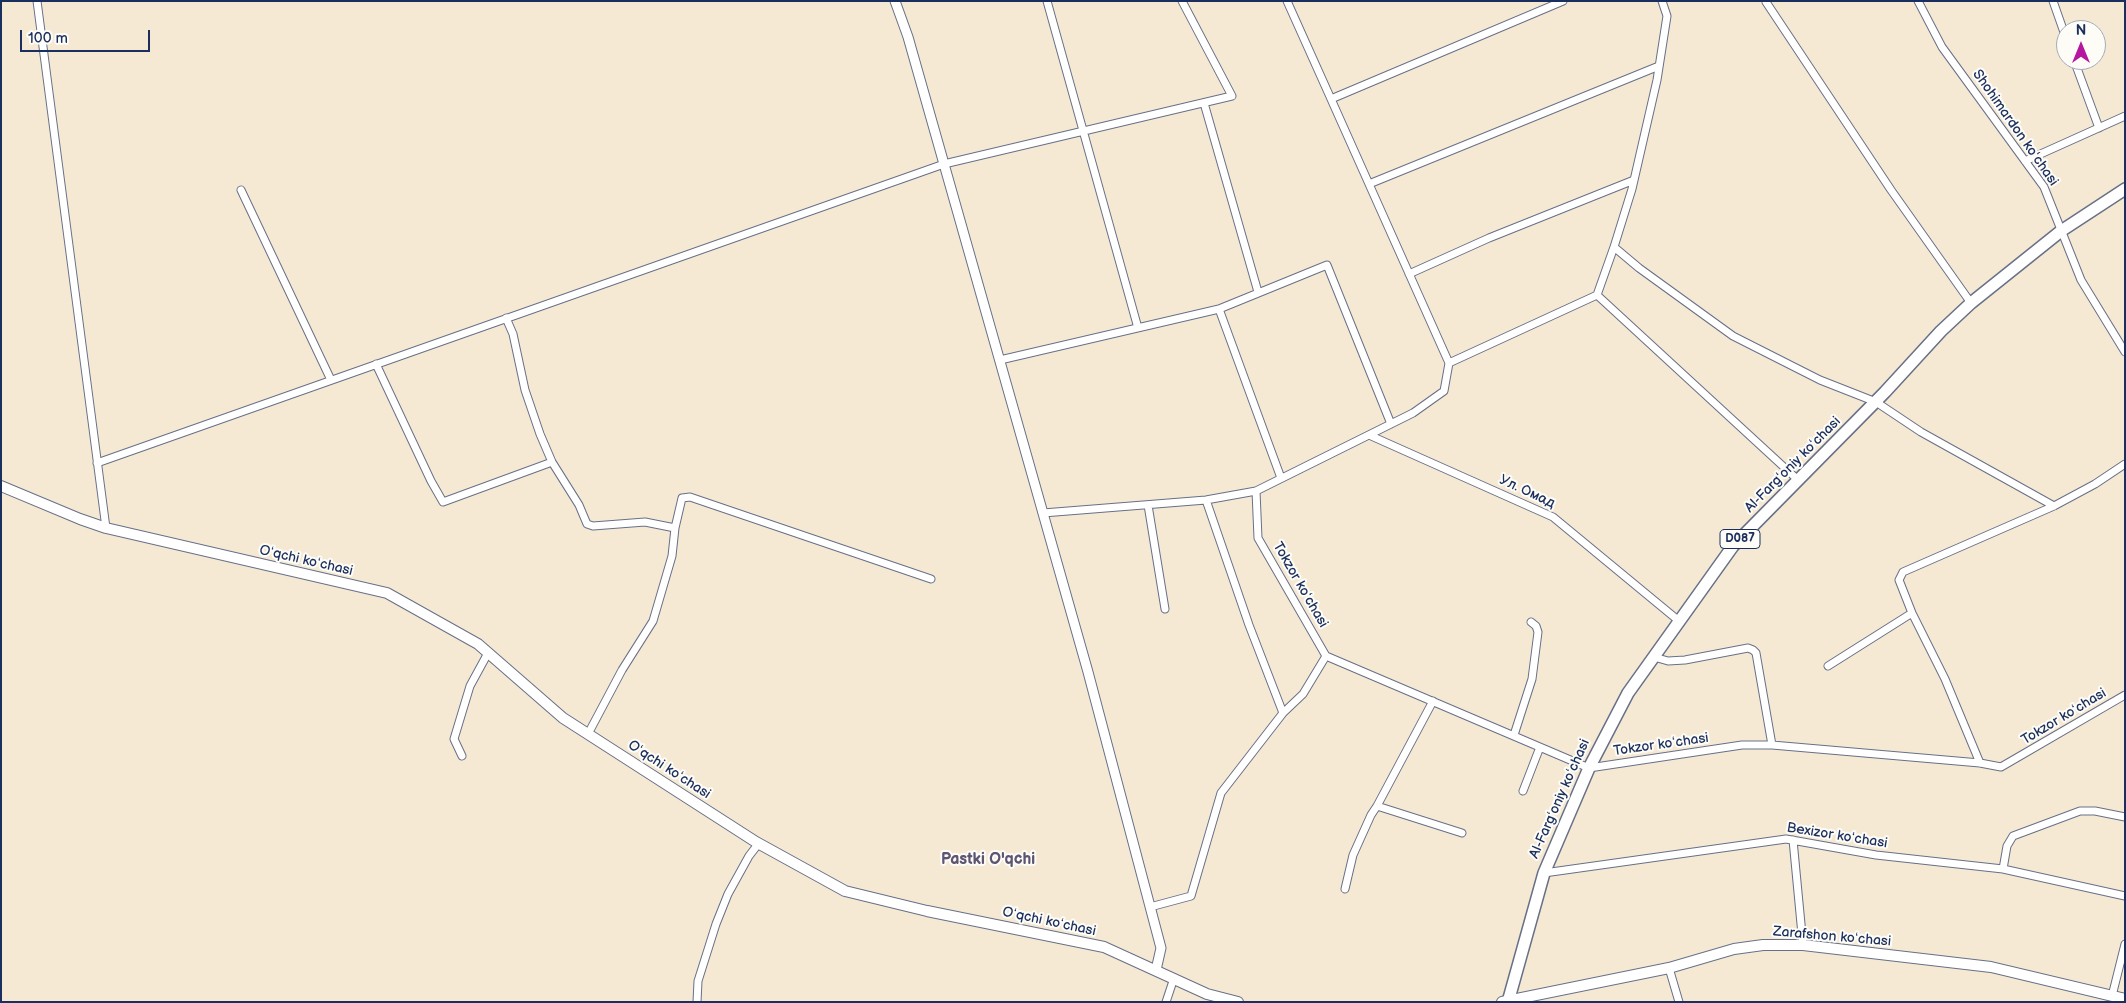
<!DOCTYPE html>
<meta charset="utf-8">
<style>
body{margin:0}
#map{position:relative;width:2126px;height:1003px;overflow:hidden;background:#f5e9d4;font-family:"Balsamiq Sans",sans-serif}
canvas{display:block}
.frame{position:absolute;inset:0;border:2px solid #1b2f5e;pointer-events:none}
.north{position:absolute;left:2056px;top:20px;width:50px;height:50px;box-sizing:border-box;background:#fdfcf7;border:1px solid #a3aaba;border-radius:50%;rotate:0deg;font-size:14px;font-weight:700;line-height:20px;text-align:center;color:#1b2f5e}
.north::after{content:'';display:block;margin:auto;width:18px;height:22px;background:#b5179e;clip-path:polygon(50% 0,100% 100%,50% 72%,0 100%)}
.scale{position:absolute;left:20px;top:30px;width:130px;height:22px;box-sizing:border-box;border:2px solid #1b2f5e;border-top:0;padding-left:6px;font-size:15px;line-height:18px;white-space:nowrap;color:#1b2f5e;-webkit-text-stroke:4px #fdfcf7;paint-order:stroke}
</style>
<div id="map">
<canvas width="2126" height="1003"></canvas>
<div class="frame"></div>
<div class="north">N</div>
<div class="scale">100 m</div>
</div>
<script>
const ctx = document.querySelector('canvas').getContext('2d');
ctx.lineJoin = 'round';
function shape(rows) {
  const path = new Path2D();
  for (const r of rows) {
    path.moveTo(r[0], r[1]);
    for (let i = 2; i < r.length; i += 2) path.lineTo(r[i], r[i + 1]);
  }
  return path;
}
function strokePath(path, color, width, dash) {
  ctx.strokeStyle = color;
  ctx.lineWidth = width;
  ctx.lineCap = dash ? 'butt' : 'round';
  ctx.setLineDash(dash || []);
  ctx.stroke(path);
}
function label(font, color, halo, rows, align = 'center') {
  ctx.font = font + ' "Balsamiq Sans",sans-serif';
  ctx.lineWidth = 4;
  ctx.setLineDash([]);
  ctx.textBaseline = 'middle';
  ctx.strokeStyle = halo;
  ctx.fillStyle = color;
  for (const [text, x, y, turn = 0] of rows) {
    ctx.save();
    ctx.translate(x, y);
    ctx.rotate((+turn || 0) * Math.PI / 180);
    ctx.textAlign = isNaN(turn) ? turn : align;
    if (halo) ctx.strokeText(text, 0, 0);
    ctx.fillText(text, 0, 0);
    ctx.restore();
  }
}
const minor = shape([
 [37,1,106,528],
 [1047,1,1138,328],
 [1287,1,1331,99,1563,1],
 [1918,1,1942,47,2044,187,2081,280,2125,352],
 [2053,1,2066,38],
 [1766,2,1891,190,1971,303],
 [2074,60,2099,128],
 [1331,99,1449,363],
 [1204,103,1258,292],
 [2025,161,2125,116],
 [1369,184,1659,66],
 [241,190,331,380],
 [1614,247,1632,189,1657,80,1667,16,1662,1],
 [1409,274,1489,238,1634,180],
 [1597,295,1798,480],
 [1219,309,1327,265,1391,424],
 [506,318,513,334,525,390,540,434,552,462,579,505,587,524,593,526,645,522,675,528,672,556,653,621,622,670,588,734],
 [1000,360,1219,309,1281,478],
 [376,364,431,481,443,502,552,462],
 [1369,435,1553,517,1679,621],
 [97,463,944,164,1232,96,1182,1],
 [1256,491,1258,538,1326,656,1589,768,1742,745,1772,745,1980,763,2001,767,2125,695],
 [1206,500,1249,625,1283,713,1303,694,1326,656],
 [1148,505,1165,609],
 [1043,513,1206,500,1256,491,1413,413,1444,391,1449,363,1597,295,1614,247,1639,268,1733,336,1820,380,1876,402,1921,432,2054,506],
 [675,528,682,498,690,497,931,579],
 [1654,657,1668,661,1685,660,1748,648,1753,650,1756,653,1772,745],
 [1828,666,1912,613],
 [1514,735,1532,679,1538,632,1536,626,1531,622],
 [462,756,454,739,470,686,488,653],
 [1980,763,1945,679,1912,613,1899,580,1903,572,2054,506,2095,484,2125,464],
 [1523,791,1540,747],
 [1377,806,1433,701],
 [1793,840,1803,945],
 [2003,869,2007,846,2013,836,2080,811,2095,811,2125,817],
 [1544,873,1786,839,1876,855,2003,869,2125,896],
 [1345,889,1353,855,1371,815,1377,806,1462,833],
 [1150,907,1191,896,1221,793,1283,713],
 [1669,968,1679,1002],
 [2112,996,2125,944],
 [697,1002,698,981,716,924,728,894,749,856,759,843],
 [1166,1002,1174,978]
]);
const tertiary = shape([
 [895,1,908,37,1088,672,1161,948,1156,970]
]);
const secondary = shape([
 [1,486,80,519,106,528,387,593,478,644,563,718,756,842,845,891,927,911,1104,947,1207,994,1238,1002],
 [1502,1002,1669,968,1734,949,1763,945,1803,945,1991,967,2125,999]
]);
const primary = shape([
 [1508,1002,1544,873,1589,768,1628,693,1733,546,1885,392,1941,331,1971,303,2061,231,2125,189]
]);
strokePath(minor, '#677087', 9);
strokePath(tertiary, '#677087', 11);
strokePath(secondary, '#677087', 12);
strokePath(primary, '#677087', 14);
strokePath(minor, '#fff', 7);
strokePath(tertiary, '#fff', 9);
strokePath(secondary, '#fff', 10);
strokePath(primary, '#fff', 11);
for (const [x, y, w] of [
 [1740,539,40]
]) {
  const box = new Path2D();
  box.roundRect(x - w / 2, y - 9.5, w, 19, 4);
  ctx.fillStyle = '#fdfcf7';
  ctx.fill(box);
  strokePath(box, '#1b2f5e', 1);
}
label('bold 12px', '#1b2f5e', null, [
 ["D087",1740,539]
]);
label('14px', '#1b2f5e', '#fdfcf7', [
 ["Shohimardon koʻchasi",2015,128,55],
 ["Al-Fargʻoniy koʻchasi",1793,465,-45],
 ["Ул. Омад",1527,492,25],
 ["Oʻqchi koʻchasi",306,561,13],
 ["Tokzor koʻchasi",1300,585,60],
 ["Tokzor koʻchasi",2064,717,-31],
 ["Tokzor koʻchasi",1661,745,-8],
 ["Oʻqchi koʻchasi",669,770,33],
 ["Al-Fargʻoniy koʻchasi",1560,799,-66],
 ["Bexizor koʻchasi",1837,836,9],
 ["Oʻqchi koʻchasi",1049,922,12],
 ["Zarafshon koʻchasi",1832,937,5]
]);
label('bold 16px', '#5d5572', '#fdfcf7', [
 ["Pastki O'qchi",988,860]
]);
</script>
